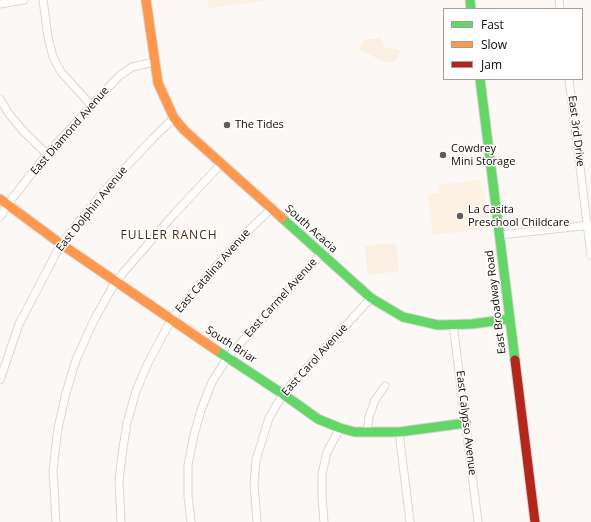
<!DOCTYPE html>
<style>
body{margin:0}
#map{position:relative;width:591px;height:522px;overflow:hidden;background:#fbf8f5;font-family:"Open Sans",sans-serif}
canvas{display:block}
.legend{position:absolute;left:443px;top:8px;width:140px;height:72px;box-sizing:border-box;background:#fff;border:1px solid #a09d9a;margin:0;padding:5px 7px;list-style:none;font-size:12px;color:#110902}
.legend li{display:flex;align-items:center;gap:8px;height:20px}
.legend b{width:20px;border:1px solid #a09d9a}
</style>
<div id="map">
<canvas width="591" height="522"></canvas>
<ul class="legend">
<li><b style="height:5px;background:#63d668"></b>Fast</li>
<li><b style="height:5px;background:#ff974d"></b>Slow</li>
<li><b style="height:5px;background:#b3261e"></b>Jam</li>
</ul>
</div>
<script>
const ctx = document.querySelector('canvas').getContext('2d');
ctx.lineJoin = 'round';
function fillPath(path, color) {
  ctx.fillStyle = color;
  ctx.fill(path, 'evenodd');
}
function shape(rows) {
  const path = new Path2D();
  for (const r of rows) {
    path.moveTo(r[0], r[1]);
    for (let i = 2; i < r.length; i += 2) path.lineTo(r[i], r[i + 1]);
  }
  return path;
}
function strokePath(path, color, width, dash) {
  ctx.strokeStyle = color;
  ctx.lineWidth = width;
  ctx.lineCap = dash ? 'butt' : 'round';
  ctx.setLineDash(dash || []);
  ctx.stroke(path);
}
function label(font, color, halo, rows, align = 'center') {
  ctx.font = font + ' "Open Sans",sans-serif';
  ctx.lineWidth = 3;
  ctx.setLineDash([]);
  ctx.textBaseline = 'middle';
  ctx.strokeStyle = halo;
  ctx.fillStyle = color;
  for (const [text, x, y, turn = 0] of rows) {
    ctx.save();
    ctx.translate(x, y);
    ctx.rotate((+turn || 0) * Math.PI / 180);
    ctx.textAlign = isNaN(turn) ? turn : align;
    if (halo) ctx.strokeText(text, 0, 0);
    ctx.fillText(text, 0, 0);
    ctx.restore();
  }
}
fillPath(shape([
 [208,0,271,0,209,8],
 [480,180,483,194,487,204,490,228,433,235,428,194,439,193,438,185]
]), '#fdf1e4');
fillPath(shape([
 [380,37,383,42,384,48,396,49,401,51,395,62,389,63,372,56,359,49,365,39,374,39],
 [396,243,399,271,368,275,365,246]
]), '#faefe2');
const street = shape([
 [43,0,48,37,53,57,61,72,92,106],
 [559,0,560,9],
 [0,4,24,0],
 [569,79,591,255],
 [0,99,9,114,24,132,47,154],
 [0,217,7,205,47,154,119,76,132,67,154,62],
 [500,235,591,225],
 [453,324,478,522],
 [0,380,19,324,61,244,103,192,153,138,174,118],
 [367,432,369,417,375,400,385,386],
 [399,432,410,522],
 [56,522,53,470,58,428,66,393,76,360,94,320,116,281,175,213,221,164],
 [121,522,119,480,123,448,127,423,136,391,148,363,171,320,200,284,253,226,271,209],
 [191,522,188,496,188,465,194,435,201,410,212,382,228,357,321,254],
 [257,522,254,484,256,460,269,418,283,394,291,385,371,298],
 [324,522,322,496,322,474,327,452,340,428]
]);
const fast = shape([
 [470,0,471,9],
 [480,79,515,360],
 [282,218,371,298,403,317,438,325,472,324,510,319],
 [216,350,283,394,318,419,340,428,355,432,399,432,466,423]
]);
const slow = shape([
 [146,0,158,83,174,118,184,130,282,218],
 [0,199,61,244,216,350]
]);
const jam = shape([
 [515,360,535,522]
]);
strokePath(street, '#ddd6cf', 9);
strokePath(fast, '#ddd6cf', 11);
strokePath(slow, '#ddd6cf', 11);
strokePath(jam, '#ddd6cf', 11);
strokePath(street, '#fefefe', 7);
strokePath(fast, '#63d668', 9);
strokePath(slow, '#ff974d', 9);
strokePath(jam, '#b3261e', 9);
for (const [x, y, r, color] of [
 [227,125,4,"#635d57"],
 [443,155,4,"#635d57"],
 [460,216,4,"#635d57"]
]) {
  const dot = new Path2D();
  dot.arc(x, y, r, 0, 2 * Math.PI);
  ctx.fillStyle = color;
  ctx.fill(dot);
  strokePath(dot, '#fff', 1.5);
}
label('11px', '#110902', '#fff', [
 ["The Tides",235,125],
 ["Cowdrey",451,149],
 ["Mini Storage",451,162],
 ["La Casita",468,210],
 ["Preschool Childcare",468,223]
], 'left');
label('11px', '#110902', '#fff', [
 ["East Diamond Avenue",70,131,-49],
 ["East 3rd Drive",576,131,83],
 ["East Dolphin Avenue",92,209,-51],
 ["South Acacia",311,229,42],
 ["East Catalina Avenue",213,271,-49],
 ["East Carmel Avenue",281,298,-48],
 ["East Broadway Road",496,302,-97],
 ["South Briar",231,345,33],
 ["East Carol Avenue",315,360,-48],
 ["East Calypso Avenue",466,423,83]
]);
ctx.letterSpacing = '1px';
label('12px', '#422e14', '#fff', [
 ["FULLER RANCH",169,236]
]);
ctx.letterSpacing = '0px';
</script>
